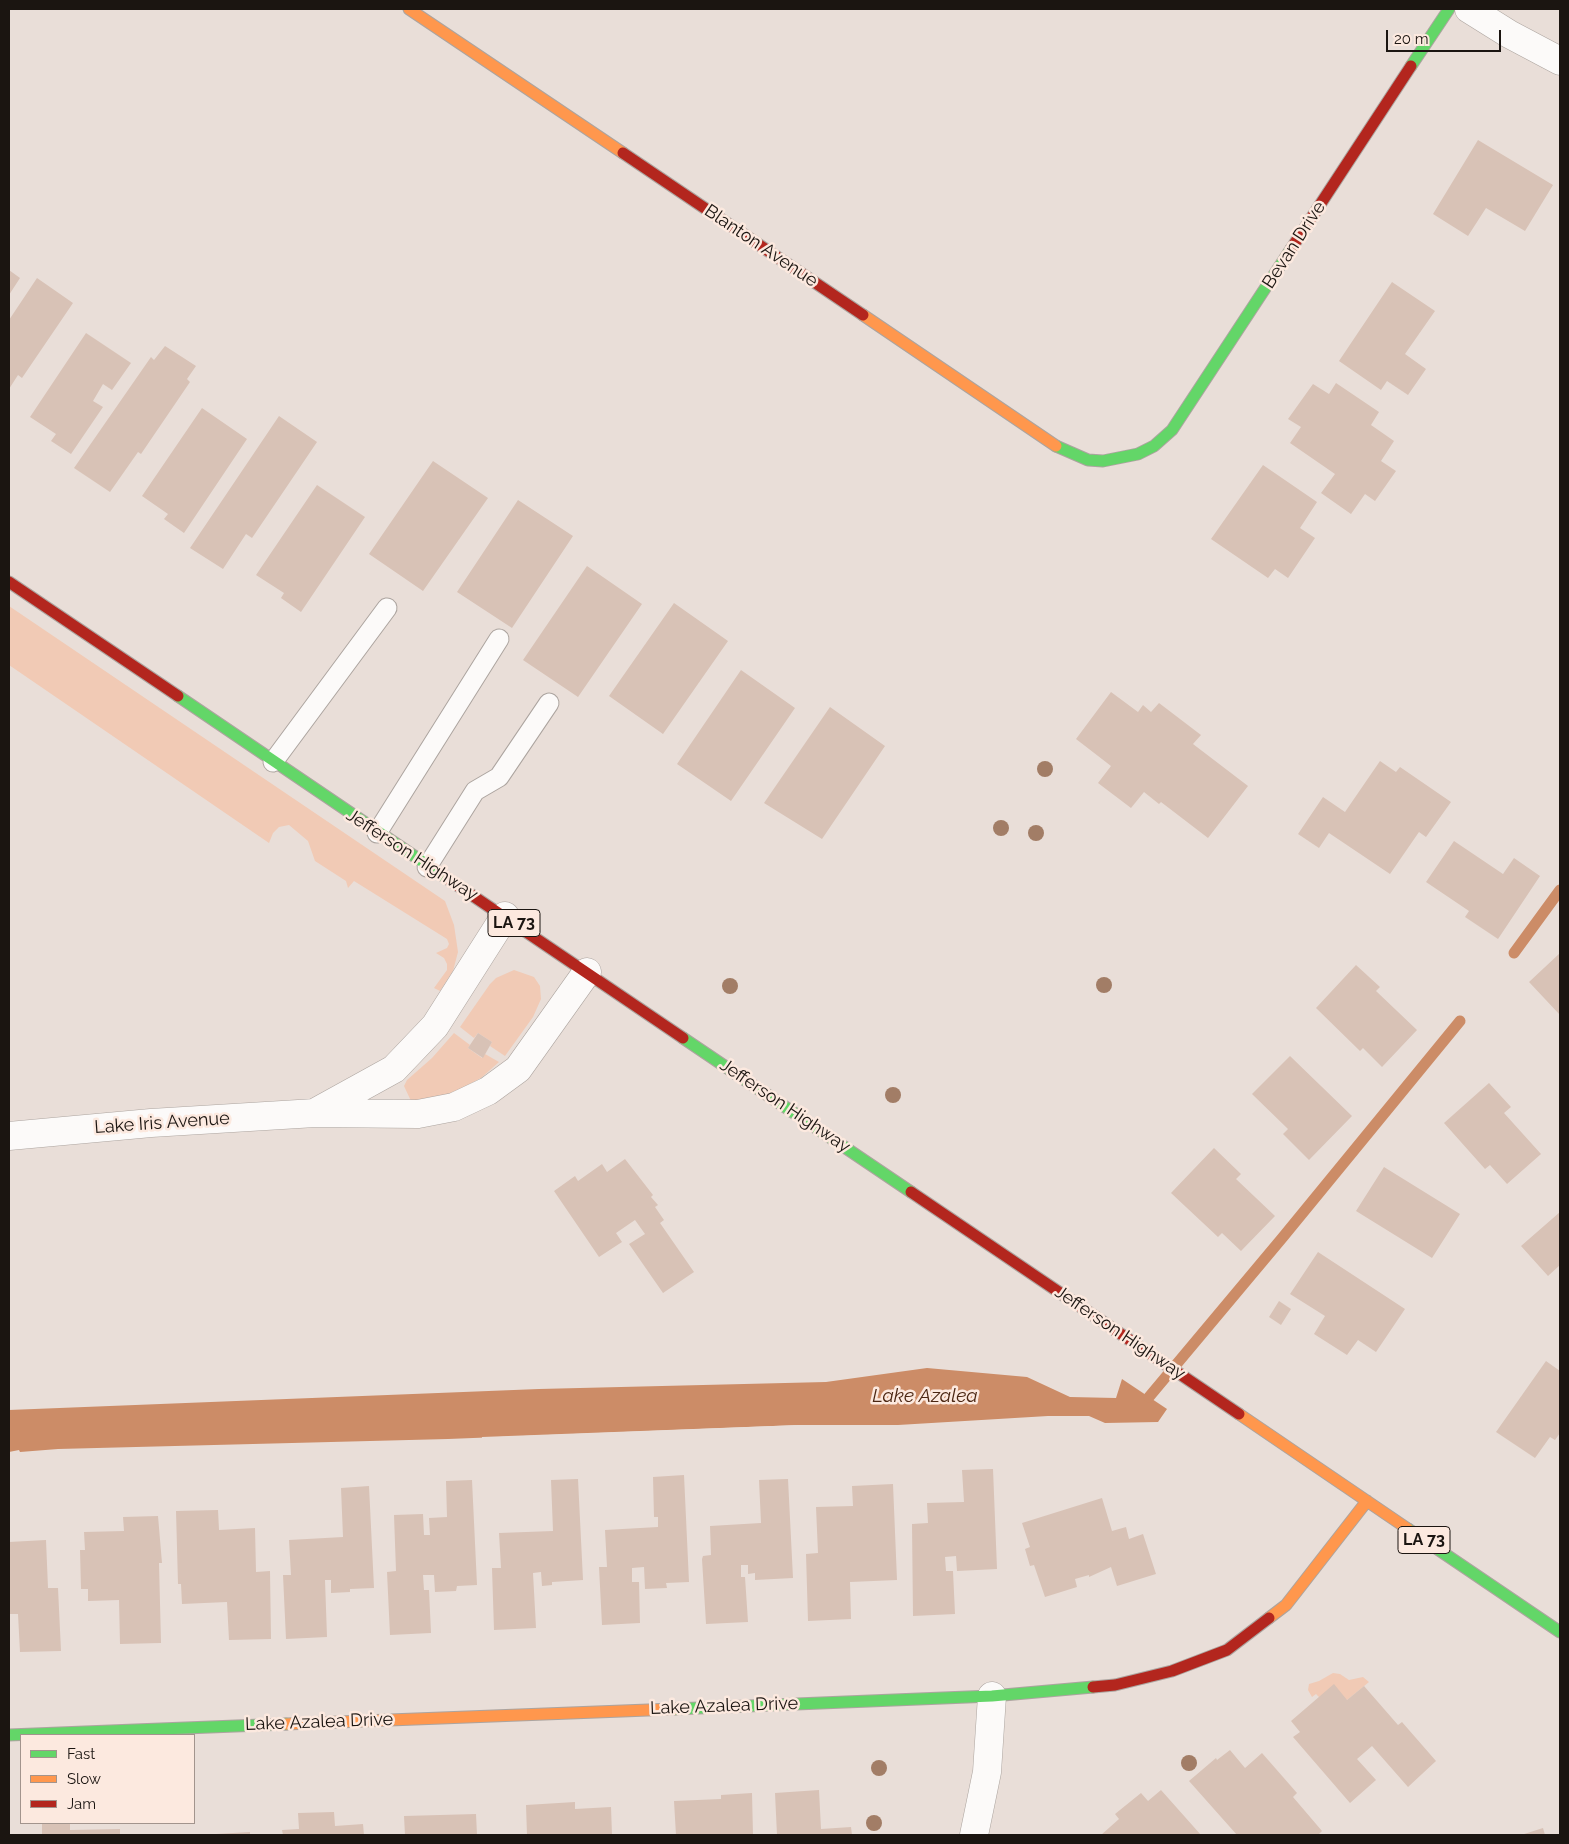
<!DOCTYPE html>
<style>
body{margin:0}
#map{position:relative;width:1569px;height:1844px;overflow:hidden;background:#e9ded8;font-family:Raleway,sans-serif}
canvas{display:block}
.frame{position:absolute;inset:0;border:10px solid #1b1511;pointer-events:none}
.legend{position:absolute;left:20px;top:1734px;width:175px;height:90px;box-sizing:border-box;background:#fce9df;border:1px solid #a2948d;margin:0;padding:6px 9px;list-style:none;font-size:15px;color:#1b1511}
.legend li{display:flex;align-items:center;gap:10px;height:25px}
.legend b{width:25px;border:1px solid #a2948d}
.scale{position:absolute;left:1386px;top:30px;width:115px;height:22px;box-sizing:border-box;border:2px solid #1b1511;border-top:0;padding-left:6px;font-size:15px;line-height:18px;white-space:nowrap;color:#1b1511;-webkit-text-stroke:4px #fce9df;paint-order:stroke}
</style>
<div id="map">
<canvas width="1569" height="1844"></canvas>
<div class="frame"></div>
<ul class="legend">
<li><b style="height:6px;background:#63d668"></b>Fast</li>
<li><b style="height:6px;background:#ff974d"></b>Slow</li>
<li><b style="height:6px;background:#b3261e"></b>Jam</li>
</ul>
<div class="scale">20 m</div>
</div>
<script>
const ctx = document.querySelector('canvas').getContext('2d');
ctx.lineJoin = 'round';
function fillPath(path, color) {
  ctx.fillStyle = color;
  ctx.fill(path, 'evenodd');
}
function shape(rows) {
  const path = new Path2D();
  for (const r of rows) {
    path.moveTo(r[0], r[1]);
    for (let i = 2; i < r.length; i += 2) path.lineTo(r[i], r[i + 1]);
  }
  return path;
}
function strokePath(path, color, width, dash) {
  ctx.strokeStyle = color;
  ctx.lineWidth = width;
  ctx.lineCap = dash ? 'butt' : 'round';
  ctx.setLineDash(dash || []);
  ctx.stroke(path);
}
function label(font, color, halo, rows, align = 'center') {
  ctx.font = font + ' Raleway,sans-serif';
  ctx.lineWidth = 5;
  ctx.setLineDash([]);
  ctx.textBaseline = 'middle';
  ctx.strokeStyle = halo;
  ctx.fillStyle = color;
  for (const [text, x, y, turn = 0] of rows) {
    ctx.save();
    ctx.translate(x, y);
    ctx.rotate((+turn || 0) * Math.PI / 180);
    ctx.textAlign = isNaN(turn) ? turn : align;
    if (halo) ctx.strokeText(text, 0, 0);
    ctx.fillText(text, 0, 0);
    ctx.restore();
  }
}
fillPath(shape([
 [9,606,445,901,454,925,458,952,453,971,440,991,434,988,447,970,447,964,444,958,436,953,447,948,449,944,447,939,354,881,348,888,346,881,315,861,308,841,289,825,279,827,273,833,269,843,9,665],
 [514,970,534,977,540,986,541,999,533,1017,505,1056,490,1046,492,1042,478,1033,474,1038,460,1027,490,984,496,978],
 [454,1033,470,1045,468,1048,482,1058,485,1054,499,1062,481,1078,453,1093,438,1099,411,1101,404,1086,407,1080,432,1058],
 [1333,1673,1340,1674,1349,1680,1363,1677,1369,1682,1347,1700,1319,1697,1316,1694,1312,1697,1308,1690,1309,1684,1319,1681]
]), '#f1cab5');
fillPath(shape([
 [927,1368,1027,1377,1070,1397,1116,1398,1122,1379,1167,1409,1158,1422,1105,1423,1089,1416,1048,1416,898,1425,799,1425,448,1439,58,1449,20,1452,19,1450,9,1452,9,1410,539,1389,826,1382]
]), '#cc8c67');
fillPath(shape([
 [799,1425,799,1428,482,1439,482,1437]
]), '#e9ded8');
strokePath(shape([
 [1514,953,1560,890],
 [1149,1397,1283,1237,1460,1021]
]), '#cc8c67', 11);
fillPath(shape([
 [1478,140,1553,185,1525,231,1486,208,1468,236,1433,214],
 [9,270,20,278,9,295],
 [37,278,73,303,22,378,18,375,9,389,9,320],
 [1392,282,1435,311,1405,354,1426,369,1408,395,1387,381,1381,390,1339,361],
 [86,333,131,363,112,390,103,384,93,401,103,407,71,454,51,441,56,434,30,417],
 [165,346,196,366,187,379,190,382,141,454,138,452,110,492,74,468,151,357,154,360],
 [1336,383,1379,412,1371,425,1394,441,1381,461,1396,471,1375,501,1365,494,1351,514,1321,493,1335,474,1290,443,1301,427,1288,419,1313,384,1329,394],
 [202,408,247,439,184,533,164,519,168,514,142,496],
 [279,416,317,442,252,538,246,534,223,569,190,548],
 [433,461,488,498,423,591,369,554],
 [1263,465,1317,502,1300,528,1315,538,1288,578,1275,569,1268,578,1211,539],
 [317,485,365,517,301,612,281,598,284,593,256,575],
 [518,500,573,536,512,628,457,592],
 [587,566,642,604,578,697,523,660],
 [674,603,728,641,663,734,609,696],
 [741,670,795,708,731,801,677,764],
 [1111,692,1138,712,1143,705,1151,712,1159,703,1201,735,1193,744,1248,786,1208,838,1161,802,1159,804,1144,792,1131,808,1098,783,1111,766,1076,739],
 [830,707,885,746,822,839,764,803],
 [1380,761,1396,772,1400,767,1451,802,1426,837,1419,832,1390,874,1329,833,1319,848,1298,834,1323,797,1345,812],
 [1454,841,1503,874,1514,858,1540,876,1498,939,1465,917,1469,911,1426,882],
 [1560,953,1560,1015,1529,982],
 [1356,965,1380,987,1376,991,1417,1030,1382,1067,1363,1048,1360,1051,1316,1008],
 [478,1033,492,1042,483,1058,468,1048],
 [1290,1056,1352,1116,1309,1160,1283,1134,1288,1129,1252,1094],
 [1489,1083,1511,1107,1504,1113,1541,1154,1507,1184,1490,1165,1485,1169,1444,1123],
 [1214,1148,1241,1174,1236,1179,1275,1216,1241,1251,1222,1233,1218,1237,1171,1193],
 [625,1159,653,1195,651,1197,658,1205,655,1207,664,1220,660,1223,694,1272,663,1293,629,1244,645,1234,635,1220,616,1233,622,1242,599,1257,554,1191,575,1176,578,1181,602,1164,607,1172],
 [1384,1167,1460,1214,1432,1258,1356,1211],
 [1560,1212,1560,1265,1548,1276,1521,1246],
 [1318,1252,1405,1309,1376,1352,1358,1340,1347,1355,1314,1334,1325,1316,1290,1294],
 [1279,1301,1291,1309,1281,1325,1269,1317],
 [1546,1361,1560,1371,1560,1433,1555,1440,1550,1437,1535,1458,1496,1432],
 [993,1469,997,1569,957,1571,956,1556,945,1557,946,1571,953,1571,955,1614,913,1616,912,1524,928,1523,927,1503,964,1502,962,1470],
 [684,1475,689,1582,666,1583,667,1588,645,1589,644,1567,632,1568,632,1582,639,1582,640,1623,602,1625,599,1567,607,1567,605,1530,658,1527,658,1517,654,1517,653,1477],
 [578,1479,583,1580,552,1582,552,1585,542,1586,541,1572,533,1573,536,1628,494,1630,492,1568,501,1568,499,1533,553,1531,551,1480],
 [788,1479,793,1578,755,1580,755,1573,748,1574,748,1565,741,1565,741,1577,745,1577,748,1622,706,1624,702,1559,703,1556,711,1555,710,1526,761,1523,759,1480],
 [472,1480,477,1585,457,1586,456,1591,435,1592,434,1575,423,1575,424,1590,429,1590,431,1633,390,1635,387,1572,396,1571,394,1515,423,1514,424,1535,430,1535,429,1518,447,1517,446,1481],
 [893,1484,897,1580,850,1582,851,1619,808,1621,806,1554,818,1553,816,1507,853,1506,852,1486],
 [369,1486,374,1588,350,1589,350,1592,331,1593,331,1580,325,1580,327,1637,286,1639,283,1575,291,1575,289,1540,343,1537,341,1488],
 [1102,1498,1112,1531,1126,1527,1129,1539,1143,1534,1156,1574,1117,1586,1111,1567,1089,1577,1089,1575,1075,1579,1077,1587,1045,1597,1034,1565,1030,1566,1025,1549,1030,1547,1022,1523],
 [218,1510,219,1530,255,1528,256,1572,270,1571,271,1639,229,1640,227,1602,182,1604,181,1584,178,1584,176,1511],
 [158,1516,162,1563,159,1563,161,1643,120,1644,119,1600,88,1601,88,1589,81,1589,80,1550,85,1550,84,1532,124,1531,123,1517],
 [46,1540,48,1588,58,1588,61,1651,20,1652,18,1614,9,1614,9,1542],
 [1334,1684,1347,1700,1364,1686,1398,1725,1402,1722,1436,1761,1408,1787,1372,1746,1357,1759,1376,1780,1350,1803,1293,1737,1300,1732,1291,1721],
 [1230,1750,1245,1768,1262,1753,1297,1793,1293,1797,1322,1831,1318,1835,1237,1835,1189,1781,1216,1758,1217,1760],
 [819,1790,821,1829,851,1827,852,1835,777,1835,775,1793],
 [1161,1790,1201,1835,1101,1835,1119,1819,1115,1814,1141,1793,1148,1801],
 [752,1793,753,1835,676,1835,674,1801,721,1799,721,1795],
 [575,1802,575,1809,611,1807,612,1835,527,1835,526,1805],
 [334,1812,335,1826,363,1824,364,1835,283,1835,282,1830,299,1829,298,1813],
 [476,1814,477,1835,405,1835,404,1816],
 [42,1823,70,1823,70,1830,120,1829,120,1835,42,1835],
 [1543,1828,1545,1835,1521,1835],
 [250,1832,250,1835,216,1835,216,1834]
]), '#d8c2b6');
const lane = shape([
 [273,762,387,608],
 [377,833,499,639],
 [427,867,475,791,499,777,549,703]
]);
const street = shape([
 [1469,9,1509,34,1560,61],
 [316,1112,394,1069,435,1026,505,916],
 [9,1136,151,1123,315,1113,418,1114,454,1107,488,1091,518,1069,587,972],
 [974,1835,987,1772,992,1696]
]);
const fast = shape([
 [1411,66,1449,9],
 [1056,446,1088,460,1103,461,1138,454,1154,446,1172,430,1291,249],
 [178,696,448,879],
 [683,1038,911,1192],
 [1408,1529,1560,1632],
 [674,1709,992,1696,1093,1687],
 [9,1735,286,1724]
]);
const slow = shape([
 [409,9,623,153],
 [863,315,1056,446],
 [1239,1414,1408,1529],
 [1269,1618,1286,1605,1367,1501],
 [286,1724,674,1709]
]);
const jam = shape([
 [623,153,863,315],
 [1291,249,1411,66],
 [9,582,178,696],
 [448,879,683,1038],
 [911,1192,1239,1414],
 [1093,1687,1115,1685,1172,1671,1227,1650,1269,1618]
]);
strokePath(lane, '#aca49f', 21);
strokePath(street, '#aca49f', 29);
strokePath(fast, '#aca49f', 13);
strokePath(slow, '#aca49f', 13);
strokePath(jam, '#aca49f', 13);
strokePath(lane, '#fcfaf9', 19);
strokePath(street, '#fcfaf9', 28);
strokePath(fast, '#63d668', 11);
strokePath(slow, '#ff974d', 11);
strokePath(jam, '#b3261e', 11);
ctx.fillStyle = '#a27d66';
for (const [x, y] of [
 [1045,769],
 [1001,828],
 [1036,833],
 [1104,985],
 [730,986],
 [893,1095],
 [1189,1763],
 [879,1768],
 [874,1823]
]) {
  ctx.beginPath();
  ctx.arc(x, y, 8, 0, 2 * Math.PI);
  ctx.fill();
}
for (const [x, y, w] of [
 [514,923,52],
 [1424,1540,52]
]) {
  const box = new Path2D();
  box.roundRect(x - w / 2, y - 13.5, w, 27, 4);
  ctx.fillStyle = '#fce9df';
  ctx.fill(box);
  strokePath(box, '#1b1511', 1);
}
label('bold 16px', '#1b1511', null, [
 ["LA 73",514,923],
 ["LA 73",1424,1540]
]);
label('18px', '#1b1511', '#fce9df', [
 ["Bevan Drive",1294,245,-57],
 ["Blanton Avenue",761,246,34],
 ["Jefferson Highway",412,855,33],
 ["Jefferson Highway",785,1106,34],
 ["Lake Iris Avenue",162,1123,-4],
 ["Jefferson Highway",1120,1333,34],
 ["Lake Azalea Drive",724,1706,-2],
 ["Lake Azalea Drive",319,1722,-2]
]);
label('italic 19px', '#4b2612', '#fce9df', [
 ["Lake Azalea",925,1396]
]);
</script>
